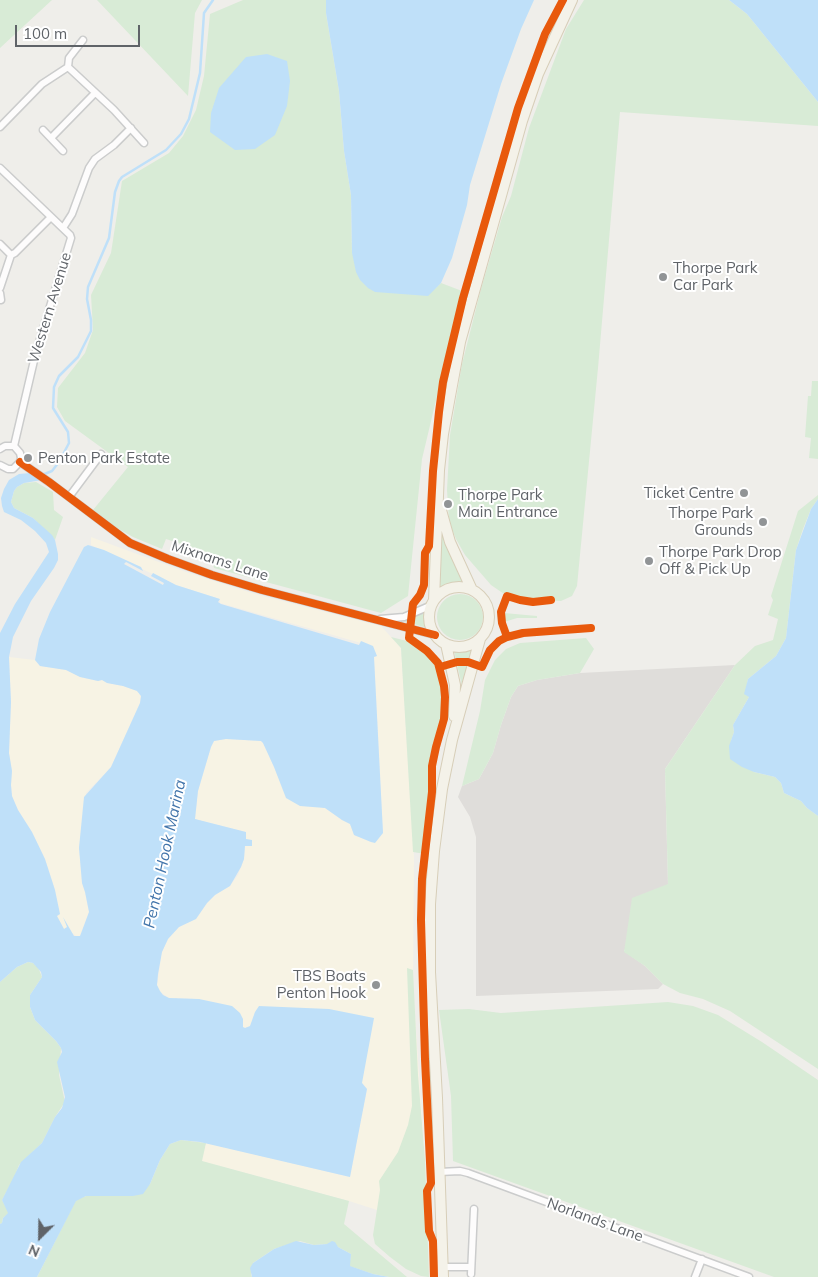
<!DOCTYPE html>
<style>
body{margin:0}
#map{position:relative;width:818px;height:1277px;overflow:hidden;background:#efeeea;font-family:Mulish,sans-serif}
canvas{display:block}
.north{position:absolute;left:15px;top:1212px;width:50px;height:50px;-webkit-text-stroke:4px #fff;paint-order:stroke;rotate:203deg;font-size:14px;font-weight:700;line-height:20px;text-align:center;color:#5f6368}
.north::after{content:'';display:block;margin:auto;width:18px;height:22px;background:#5f6368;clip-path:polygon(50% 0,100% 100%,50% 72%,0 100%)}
.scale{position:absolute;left:15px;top:25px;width:125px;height:22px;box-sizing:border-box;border:2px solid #5f6368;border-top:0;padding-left:6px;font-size:15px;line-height:18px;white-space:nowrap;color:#5f6368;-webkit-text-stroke:4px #fff;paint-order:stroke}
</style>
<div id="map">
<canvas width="818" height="1277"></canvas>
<div class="north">N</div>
<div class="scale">100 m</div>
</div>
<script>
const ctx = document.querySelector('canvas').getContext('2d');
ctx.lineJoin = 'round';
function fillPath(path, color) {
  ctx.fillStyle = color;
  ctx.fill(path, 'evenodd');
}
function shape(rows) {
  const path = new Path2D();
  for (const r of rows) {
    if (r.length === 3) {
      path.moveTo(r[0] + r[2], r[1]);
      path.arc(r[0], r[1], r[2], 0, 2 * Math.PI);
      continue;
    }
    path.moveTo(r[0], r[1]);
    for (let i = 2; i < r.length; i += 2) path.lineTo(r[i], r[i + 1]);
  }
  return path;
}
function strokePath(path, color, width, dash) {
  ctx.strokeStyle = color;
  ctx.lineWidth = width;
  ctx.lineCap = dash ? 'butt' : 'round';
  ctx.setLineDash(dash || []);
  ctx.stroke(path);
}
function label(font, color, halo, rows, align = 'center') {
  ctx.font = font + ' Mulish,sans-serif';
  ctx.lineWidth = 4;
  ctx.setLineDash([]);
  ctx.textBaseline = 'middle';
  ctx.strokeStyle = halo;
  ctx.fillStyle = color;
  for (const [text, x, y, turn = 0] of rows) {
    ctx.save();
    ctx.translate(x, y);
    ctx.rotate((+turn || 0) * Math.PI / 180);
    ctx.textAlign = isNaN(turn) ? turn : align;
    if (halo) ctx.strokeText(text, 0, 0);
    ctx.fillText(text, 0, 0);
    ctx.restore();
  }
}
fillPath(shape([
 [91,537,186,572,255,594,381,626,401,648,414,857,413,988,425,1160,377,1210,349,1201,201,1161,206,1143,350,1177,367,1089,362,1083,329,1009,255,1012,250,1027,245,1028,243,1027,243,1019,199,999,169,998,159,991,157,985,162,952,168,939,179,927,196,919,207,903,215,895,230,886,238,875,244,859,245,846,252,846,246,839,246,832,195,819,198,791,211,747,214,741,226,739,261,741,263,743,274,767,287,798,325,808,342,820,350,824,354,835,371,842,383,833,374,656,377,656,361,642,361,643,220,603,220,599,176,585,91,545],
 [9,657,35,660,40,666,66,670,80,677,98,681,102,680,107,683,123,686,137,691,141,696,140,703,111,767,86,793,79,848,82,883,85,892,89,912,81,935,77,937,70,931,64,929,57,916,59,914,55,890,45,859,32,832,18,810,12,796,11,785,12,771,9,753,11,702]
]), '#f7f3e4');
fillPath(shape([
 [735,665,665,769,668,884,624,951,645,966,663,984,658,989,476,996,476,837,470,817,458,797,462,786,479,779,493,753,501,725,511,697,518,686,537,680,580,673]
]), '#dfddda');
fillPath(shape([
 [0,0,52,0,0,48],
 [97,0,202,0,195,13,188,96],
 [243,0,326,0,326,13,339,91,344,151,351,195,352,253,433,290,441,283,462,291,422,459,408,596,381,613,214,568,210,553,166,539,162,549,133,537,117,528,93,510,128,467,65,421,57,407,58,388,85,353,93,330,91,295,111,253,122,181,169,153,183,136,196,110,204,76,210,14],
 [584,0,729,0,747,14,818,102,818,126,620,112,598,368,577,586,572,596,561,601,520,600,507,596,491,585,465,555,456,539,449,522,447,490,450,435,462,364,481,289,502,217,511,196,529,128,566,29],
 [812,381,818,381,818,459,809,458,811,438,805,437,808,396,811,396],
 [36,482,53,492,54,510,63,517,55,540,33,518,14,508,11,502,14,491,17,487,24,483],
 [818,495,818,499,811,509,803,529,796,550,786,638,776,656,748,679,746,690,749,697,733,725,734,732,731,741,754,772,775,777,781,783,784,793,801,801,807,808,818,816,818,1069,730,1011,703,999,680,993,663,984,645,966,624,952,632,898,668,884,665,769,735,665,755,646,773,640,778,619,768,615,773,600,771,596,798,511],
 [440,525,464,583,446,586,438,591],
 [460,617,23],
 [497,610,504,613,537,616,537,618,517,618,498,624],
 [426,611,425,621,427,628,404,621],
 [391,637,419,644,434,657,441,672,445,697,444,719,436,746,432,766,432,792,425,854,413,852,401,648],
 [586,638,594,649,580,673,537,680,518,686,511,697,501,725,493,753,479,779,462,786,480,711,485,680,495,660,506,649,520,643],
 [473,650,462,686,454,651],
 [28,962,33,963,38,967,42,977,30,995,30,1007,35,1020,56,1041,61,1048,59,1075,65,1102,55,1117,42,1143,19,1165,14,1178,2,1200,9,1213,3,1218,2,1223,0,1224,0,982,17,967],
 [407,968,413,970,418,1075,425,1160,429,1277,421,1276,406,1269,390,1257,375,1244,373,1235,380,1190,379,1181,398,1152,408,1125,412,1106],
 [668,1002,693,1006,718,1015,762,1042,818,1080,818,1277,774,1277,453,1161,451,1096,439,1010,469,1009,501,1013],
 [181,1140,206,1143,202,1161,349,1201,344,1224,407,1277,389,1277,373,1274,349,1266,351,1254,338,1247,327,1244,314,1245,300,1241,274,1249,253,1263,251,1274,252,1277,37,1277,76,1200,86,1196,133,1196,150,1184,160,1160,170,1144]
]), '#d8ebd6');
fillPath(shape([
 [326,0,534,0,521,29,501,84,470,185,467,205,452,258,441,283,428,296,375,292,368,288,360,280,356,272,352,253,351,195,344,151,339,91,326,13],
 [729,0,818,0,818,102,747,14],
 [267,54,287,61,290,81,287,106,275,135,255,149,235,150,210,132,211,113,219,88,246,57],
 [30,473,42,480,24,483,17,487,14,491,11,502,14,508,33,518,52,535,55,540,58,554,58,560,54,568,31,601,13,637,9,657,11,702,9,753,12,771,11,785,12,796,18,810,32,832,45,859,55,890,60,914,57,916,64,929,67,927,63,917,74,936,80,936,89,912,85,892,82,883,79,848,84,797,111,767,140,703,141,696,137,691,123,686,107,683,102,680,98,681,80,677,66,670,40,666,35,660,39,639,50,612,84,547,88,545,104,550,141,567,143,571,126,562,124,564,163,585,164,583,151,576,153,573,176,585,220,599,218,602,221,604,359,645,361,641,373,646,377,656,374,657,383,833,375,843,371,842,354,835,350,824,342,820,325,808,300,806,286,798,274,767,263,743,261,741,226,739,214,741,211,747,198,791,195,819,246,832,246,839,252,840,252,846,245,846,244,859,241,867,230,886,215,895,207,903,196,919,179,927,168,939,162,952,158,974,157,985,160,991,163,995,169,998,199,999,232,1006,240,1013,243,1019,243,1027,245,1028,250,1026,255,1012,259,1006,329,1009,374,1018,362,1083,367,1089,350,1177,200,1142,181,1140,170,1144,160,1160,150,1184,143,1194,133,1196,86,1196,76,1201,37,1277,0,1277,0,1224,2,1223,3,1218,8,1213,2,1200,21,1162,42,1143,55,1117,62,1108,65,1097,57,1062,62,1052,61,1048,56,1041,35,1020,30,1007,30,995,42,977,41,972,33,963,28,962,17,967,0,982,0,633,15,604,49,552,46,543,35,531,21,520,4,512,2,506,1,498,4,489,9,480,19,474],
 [818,499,818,816,807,808,801,801,784,793,781,783,775,777,754,772,742,767,730,759,729,746,734,732,733,725,749,697,744,694,748,679,776,656,786,638,796,550,811,509],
 [296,1241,314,1245,327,1244,332,1241,335,1242,338,1247,351,1254,350,1266,373,1274,389,1277,252,1277,250,1268,253,1263,274,1249]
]), '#bfe0f9');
strokePath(shape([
 [42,475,52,471,59,462,69,443,68,432,53,408,54,387,59,376,78,357,91,331,91,320,87,299,88,287,109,238,115,192,119,181,122,177,166,150,181,134,189,119,200,73,204,13,213,0]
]), '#bfe0f9', 2.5);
const street = shape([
 [83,40,69,58,68,67,114,110,144,143],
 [0,127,42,84,68,67],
 [43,130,63,151],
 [51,138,95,93],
 [0,168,70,235,71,238,36,352,14,446],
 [63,228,72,214,89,168,95,159,114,145,131,128],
 [0,244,11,255,15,253,51,217],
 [0,288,11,255],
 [0,293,1,300],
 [0,449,5,446,14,446,20,453,21,458,20,462,13,469,8,469,0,465],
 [20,462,49,482,130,543,168,559,212,575,262,590,435,635],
 [69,497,101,454],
 [380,619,404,617,432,605],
 [439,1172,460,1171,468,1173,749,1277],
 [443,1267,471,1267],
 [471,1274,474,1209],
 [695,1277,702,1259]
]);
const primary = shape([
 [441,510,450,542,472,590],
 [459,617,30],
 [434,600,439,470,443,434,460,342,522,121,538,74,572,0],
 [446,644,455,685,454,716],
 [443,1277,437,1098,430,972,430,904,434,851,442,789,452,740,480,639]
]);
strokePath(street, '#cbcccc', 9);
strokePath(primary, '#d7ceb8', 12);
strokePath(street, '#fdfcfc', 6);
strokePath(primary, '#f4f2e9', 10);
strokePath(shape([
 [20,462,49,482,130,543,168,559,212,575,262,590,435,635],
 [507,637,502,623,501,612,507,596,520,600,533,602,551,600],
 [440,667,457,662,468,662,482,667,490,650,499,641,507,637,523,633,591,628],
 [434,1277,433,1241,429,1231,427,1191,431,1183,425,1059,421,920,422,879,432,792,432,766,436,747,444,719,445,697,444,686,438,663,427,651,409,638,413,604,420,595,424,585,425,553,429,546,433,471,439,412,443,382,463,298,518,108,545,34,563,0]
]), '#e8590c', 8);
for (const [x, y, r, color] of [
 [663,277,5,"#919496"],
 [28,458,5,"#919496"],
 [744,493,5,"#919496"],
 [448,504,5,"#919496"],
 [763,522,5,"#919496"],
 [649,561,5,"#919496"],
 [376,985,5,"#919496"]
]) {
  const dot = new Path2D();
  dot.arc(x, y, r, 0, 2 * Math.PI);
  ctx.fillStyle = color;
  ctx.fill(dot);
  strokePath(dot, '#fff', 2);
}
label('15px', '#5f6368', '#fff', [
 ["Thorpe Park",673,268],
 ["Car Park",673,285],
 ["Penton Park Estate",38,458],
 ["Ticket Centre",734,493,"right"],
 ["Thorpe Park",458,495],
 ["Main Entrance",458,512],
 ["Thorpe Park",753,513,"right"],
 ["Grounds",753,530,"right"],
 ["Thorpe Park Drop",659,552],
 ["Off & Pick Up",659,569],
 ["TBS Boats",366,976,"right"],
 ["Penton Hook",366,993,"right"]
], 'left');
label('15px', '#5f6368', '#fff', [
 ["Western Avenue",50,308,-73],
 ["Mixnams Lane",220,561,18],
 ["Norlands Lane",595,1220,20]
]);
label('italic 16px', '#4174aa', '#fff', [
 ["Penton Hook Marina",165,854,-78]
]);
</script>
